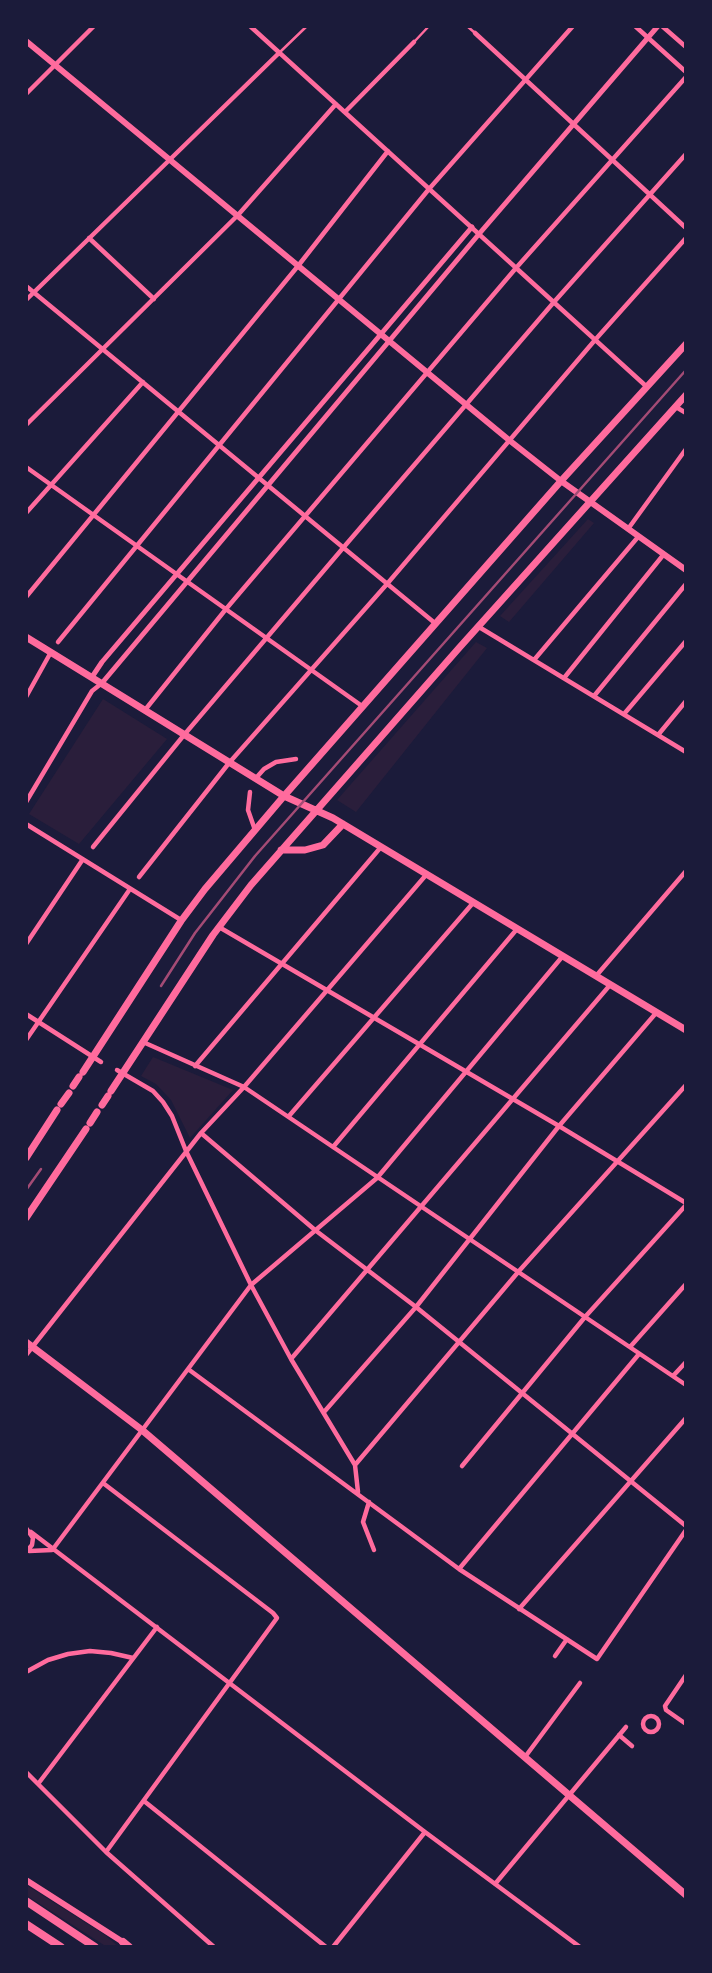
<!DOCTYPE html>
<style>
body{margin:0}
#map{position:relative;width:712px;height:1973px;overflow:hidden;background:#1b1b3a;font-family:Figtree,sans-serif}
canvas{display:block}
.frame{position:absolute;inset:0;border:28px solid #1b1b3a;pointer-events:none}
</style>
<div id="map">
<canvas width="712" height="1973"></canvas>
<div class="frame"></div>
</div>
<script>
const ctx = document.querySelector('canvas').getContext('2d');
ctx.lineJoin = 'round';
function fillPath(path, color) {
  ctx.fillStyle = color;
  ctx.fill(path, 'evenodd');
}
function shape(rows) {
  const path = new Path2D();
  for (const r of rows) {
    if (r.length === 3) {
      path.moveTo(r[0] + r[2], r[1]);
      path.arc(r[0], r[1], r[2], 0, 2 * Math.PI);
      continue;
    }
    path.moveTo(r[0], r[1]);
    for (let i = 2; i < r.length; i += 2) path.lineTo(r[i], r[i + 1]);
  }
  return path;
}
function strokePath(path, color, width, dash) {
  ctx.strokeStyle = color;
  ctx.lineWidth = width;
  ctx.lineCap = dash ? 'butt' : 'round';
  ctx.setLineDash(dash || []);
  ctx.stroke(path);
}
fillPath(shape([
 [588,519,594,523,509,622,500,616],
 [476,642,487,648,356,812,337,800],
 [103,699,167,739,79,844,29,814],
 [153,1057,233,1090,190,1138,171,1100,156,1084,141,1076],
 [26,1885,105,1935,119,1947,107,1947,26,1895]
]), '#2a1e3b');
strokePath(shape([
 [467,26,475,33],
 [414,42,429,26],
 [279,53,307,26]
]), '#ff6b9d', 2.5);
strokePath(shape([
 [250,26,647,387],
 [635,26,686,72],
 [662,26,686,47],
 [475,33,686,228],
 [26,94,94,26],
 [345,112,414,42],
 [89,238,154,299],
 [26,286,436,624],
 [26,300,279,53],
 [676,407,686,413],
 [26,425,238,215,336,104],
 [26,467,362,706],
 [26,513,143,382],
 [628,529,686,449],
 [26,597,298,266,388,151],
 [479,627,686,752],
 [58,642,429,189,573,26],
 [534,660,638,537],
 [564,678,664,554],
 [594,696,686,584],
 [26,697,51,652],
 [145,710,226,609,516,268,686,77],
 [624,714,686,641],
 [658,735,686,701],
 [256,778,264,769,276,762,296,759],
 [250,792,248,810,255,830],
 [26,802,92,691,102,683],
 [26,824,181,920],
 [93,847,184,735,343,548,554,302,686,154],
 [139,877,229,763,387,584,595,340,686,238],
 [219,927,559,1126,686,1203],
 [26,944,83,859],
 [596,976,686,871],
 [26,1014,101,1062],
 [26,1040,130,889],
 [143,1042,244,1087,686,1385],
 [195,1066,381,847],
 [117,1070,153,1091,163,1102,172,1116,186,1151,251,1285,291,1359,355,1465,358,1492],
 [289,1116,473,903],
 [201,1133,315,1230,416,1307,686,1526],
 [333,1147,517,929],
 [630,1347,686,1284],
 [26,1355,201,1133,244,1087,426,875],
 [291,1359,610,985],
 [188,1369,459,1569,597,1659,686,1530],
 [673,1376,686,1362],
 [324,1412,416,1307,559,1126,656,1013],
 [355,1465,519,1271,686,1085],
 [462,1466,585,1317,686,1205],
 [103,1483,273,1613,277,1618,106,1852],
 [369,1502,363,1522,374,1550],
 [26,1528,33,1538,32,1545,26,1552],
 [31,1532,425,1832,580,1947],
 [53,1549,251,1285,377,1178,562,957],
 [29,1551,52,1550],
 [459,1569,639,1354],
 [519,1609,686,1418],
 [555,1656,567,1639],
 [26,1672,48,1660,68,1654,90,1651,111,1653,133,1658],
 [686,1675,665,1706,666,1710,686,1724],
 [651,1724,8],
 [619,1735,632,1746],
 [525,1757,580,1683],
 [26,1772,106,1852,214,1947],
 [38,1784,157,1627],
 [144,1801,326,1947],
 [495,1884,626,1727],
 [333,1947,425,1832]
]), '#ff6b9d', 4.5);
strokePath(shape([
 [92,677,102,662,472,227],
 [102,683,479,234,658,26]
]), '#ff6b9d', 5);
strokePath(shape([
 [26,41,509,440,561,481,686,570],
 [26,1880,126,1944]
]), '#ff6b9d', 6);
strokePath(shape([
 [26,637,284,796,333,818,686,1030],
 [281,850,305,850,323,845,343,824],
 [83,1072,181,921,205,889,284,796,561,481,686,344],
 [73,1086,79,1077],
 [111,1091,213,935,251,885,459,648,686,395],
 [61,1104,69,1093],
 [102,1105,108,1096],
 [90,1123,97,1112],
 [26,1158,57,1110],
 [26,1218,86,1129],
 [26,1342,142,1430,686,1895]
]), '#ff6b9d', 7);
strokePath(shape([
 [26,1901,95,1947],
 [26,1924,61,1947],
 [123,1942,129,1947]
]), '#ff6b9d', 8);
strokePath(shape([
 [161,986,195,933,255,856,686,370],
 [26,1190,41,1169]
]), '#a44b75', 2.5);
</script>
